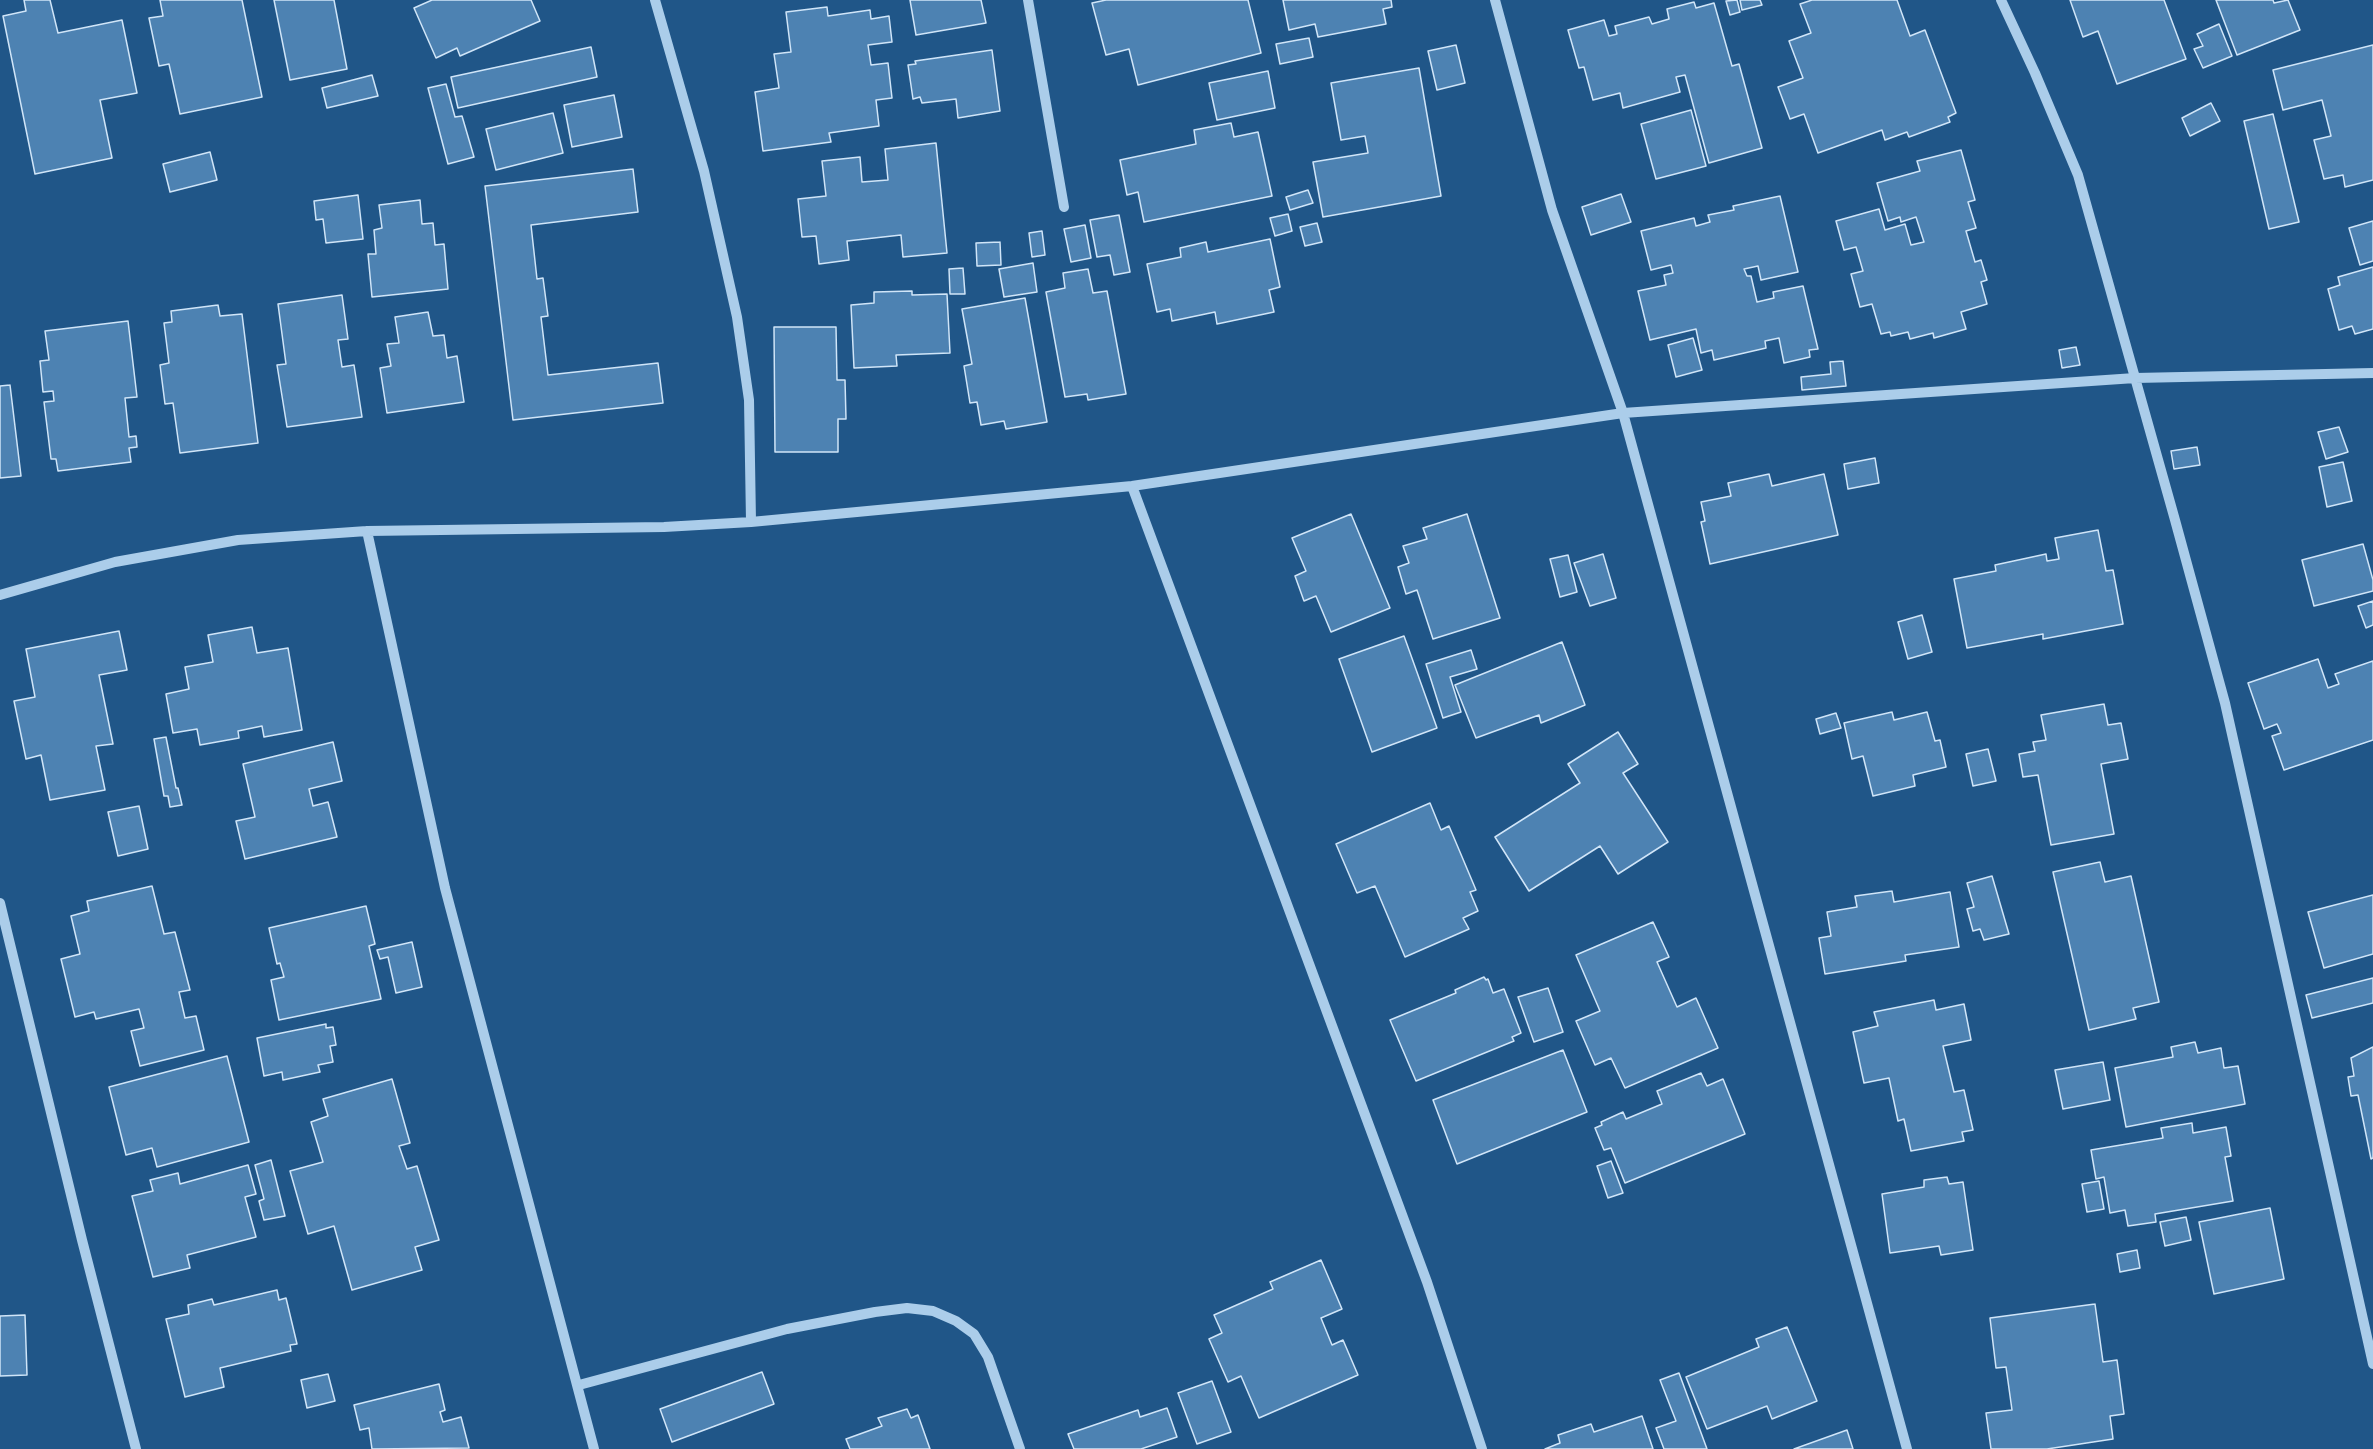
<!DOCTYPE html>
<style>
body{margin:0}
canvas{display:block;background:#205688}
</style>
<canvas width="2373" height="1449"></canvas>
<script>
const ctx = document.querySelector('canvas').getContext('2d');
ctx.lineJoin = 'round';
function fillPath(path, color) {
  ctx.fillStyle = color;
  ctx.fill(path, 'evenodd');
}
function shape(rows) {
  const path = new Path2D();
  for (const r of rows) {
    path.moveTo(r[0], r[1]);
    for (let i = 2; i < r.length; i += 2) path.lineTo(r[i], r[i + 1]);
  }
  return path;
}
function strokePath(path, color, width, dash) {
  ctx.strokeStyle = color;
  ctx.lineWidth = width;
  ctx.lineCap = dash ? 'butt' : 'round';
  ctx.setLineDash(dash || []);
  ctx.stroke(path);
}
const building = shape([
 [24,0,50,0,58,33,122,20,137,93,100,100,112,158,35,174,3,16,26,11,24,0],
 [160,0,242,0,262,97,180,114,169,64,159,66,149,18,163,16,160,0],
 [274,0,334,0,347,69,290,80,274,0],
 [432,0,531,0,540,21,460,56,457,48,436,58,414,8,432,0],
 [910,0,981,0,986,23,916,35,910,0],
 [1106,0,1248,0,1261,53,1138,85,1129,49,1106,55,1092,3,1106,0],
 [1283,0,1391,0,1392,7,1383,9,1386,24,1318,37,1315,24,1289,30,1283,0],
 [1737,0,1740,12,1730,15,1726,1,1737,0],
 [1740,0,1760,0,1762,5,1742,10,1740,0],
 [1812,0,1897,0,1910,36,1925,30,1956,113,1948,117,1950,122,1909,137,1907,132,1885,140,1882,130,1818,153,1804,114,1790,119,1778,87,1803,78,1789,41,1811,33,1800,4,1812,0],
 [2070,0,2164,0,2186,59,2117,84,2098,31,2083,37,2070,0],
 [2216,0,2273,0,2274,3,2288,0,2300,30,2237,55,2216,0],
 [1694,2,1696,8,1714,3,1732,66,1739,64,1762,148,1709,163,1685,75,1676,77,1680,92,1623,108,1620,93,1593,100,1584,67,1579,68,1568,30,1604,20,1609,36,1617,34,1615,26,1649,17,1652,24,1669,19,1667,9,1694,2],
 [827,7,828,16,870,10,871,19,889,16,892,42,868,45,871,65,888,63,892,98,876,100,879,126,829,133,831,142,763,151,755,92,779,88,774,54,791,52,786,12,827,7],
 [2219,24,2232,56,2203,68,2194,49,2203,46,2197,34,2219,24],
 [1309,38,1313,57,1280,64,1276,44,1309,38],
 [1456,45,1465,83,1437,90,1428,51,1456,45],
 [2373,45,2373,180,2345,187,2343,175,2324,179,2314,140,2331,136,2322,100,2283,110,2273,70,2373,45],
 [591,47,597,77,458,108,451,77,591,47],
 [992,50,1000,111,958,118,956,99,922,103,920,97,913,99,908,65,916,64,915,61,992,50],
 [1419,68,1441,196,1323,217,1313,162,1368,153,1365,136,1341,140,1331,83,1419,68],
 [1268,71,1275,108,1217,120,1209,83,1268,71],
 [372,75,378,96,327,108,322,88,372,75],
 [446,84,455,117,462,116,474,157,448,164,428,88,446,84],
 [614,95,622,137,572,147,564,105,614,95],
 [2211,103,2220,121,2190,136,2182,118,2211,103],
 [1691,110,1706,166,1656,179,1641,124,1691,110],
 [553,113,563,153,496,170,486,129,553,113],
 [2273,114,2299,222,2269,229,2244,121,2273,114],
 [1231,123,1234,137,1258,132,1272,196,1144,222,1138,192,1127,195,1120,160,1196,144,1194,130,1231,123],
 [936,143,947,253,903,257,901,235,847,241,849,260,819,264,816,236,802,237,798,199,826,196,822,161,860,157,862,182,888,180,885,149,936,143],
 [1961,150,1975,200,1968,202,1976,228,1966,231,1975,262,1981,260,1987,280,1981,282,1987,304,1961,312,1966,329,1934,338,1933,333,1910,339,1908,332,1891,336,1890,332,1881,334,1872,304,1860,307,1851,274,1863,271,1856,247,1844,250,1836,221,1879,209,1885,230,1905,224,1911,245,1924,242,1916,217,1901,222,1900,217,1888,221,1877,183,1920,171,1917,161,1961,150],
 [210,152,217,180,170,192,163,164,210,152],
 [633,169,638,212,531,225,537,279,543,278,548,316,541,317,548,375,658,363,663,403,513,420,485,186,633,169],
 [1308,190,1313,203,1290,210,1286,197,1308,190],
 [1621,194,1631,222,1591,235,1582,207,1621,194],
 [358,195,363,239,326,243,323,219,316,220,314,201,358,195],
 [1780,196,1798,272,1761,280,1758,266,1744,269,1747,276,1751,276,1757,302,1774,298,1773,292,1803,286,1818,349,1809,350,1810,357,1784,363,1779,338,1765,341,1766,348,1714,360,1712,350,1701,353,1696,329,1650,340,1638,291,1666,285,1664,275,1673,273,1671,265,1651,270,1641,231,1694,218,1696,226,1710,222,1708,215,1734,210,1733,206,1780,196],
 [420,200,422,224,433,223,435,245,444,244,448,289,372,297,368,254,376,254,374,230,382,228,379,205,420,200],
 [1288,214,1292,231,1275,236,1270,218,1288,214],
 [1119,215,1130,272,1114,275,1110,255,1097,257,1090,220,1119,215],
 [2373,221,2373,261,2360,265,2349,228,2373,221],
 [1317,223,1322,242,1305,246,1300,227,1317,223],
 [1085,225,1091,258,1071,262,1064,229,1085,225],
 [1042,231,1045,255,1032,257,1029,233,1042,231],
 [1270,239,1280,287,1269,290,1274,312,1217,324,1215,312,1172,321,1170,309,1157,312,1147,264,1181,257,1180,248,1206,242,1208,252,1270,239],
 [1000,242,1001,265,977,266,976,243,1000,242],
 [1033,263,1037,292,1004,297,999,269,1033,263],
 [2373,267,2373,329,2355,334,2352,326,2339,330,2328,289,2340,285,2338,277,2373,267],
 [963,268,965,294,950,294,949,269,963,268],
 [1088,269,1093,293,1107,291,1126,394,1088,400,1087,394,1065,397,1046,292,1065,288,1063,273,1088,269],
 [912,291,912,295,947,294,950,353,896,355,897,366,854,368,851,305,874,303,874,292,912,291],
 [342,295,348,339,338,340,342,367,354,365,362,417,287,427,277,365,286,364,278,304,342,295],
 [1025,298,1047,422,1006,429,1004,421,981,425,977,402,970,403,964,366,972,364,962,309,1025,298],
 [218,305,220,316,242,314,258,443,180,453,173,403,165,404,160,365,169,363,164,323,172,322,171,311,218,305],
 [428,312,433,336,444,335,447,358,457,356,464,402,387,413,380,368,391,366,387,344,399,343,395,317,428,312],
 [128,321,137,397,125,398,129,437,136,436,137,447,129,448,131,462,58,471,56,459,51,459,44,402,54,401,53,391,43,392,40,361,49,360,45,331,128,321],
 [774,327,836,327,837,380,845,380,846,419,838,419,838,452,775,452,774,327],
 [1693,338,1702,370,1676,377,1668,345,1693,338],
 [2076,347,2080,365,2062,368,2059,350,2076,347],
 [1843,361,1846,386,1802,390,1801,377,1831,374,1830,362,1843,361],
 [10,385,21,476,0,478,0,386,10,385],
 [2339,427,2348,452,2326,459,2318,432,2339,427],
 [2197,447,2200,465,2174,469,2171,451,2197,447],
 [1875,458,1879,483,1848,489,1844,464,1875,458],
 [2343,462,2352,501,2327,507,2319,467,2343,462],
 [1769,474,1772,486,1824,474,1838,535,1710,564,1701,522,1705,521,1701,502,1731,496,1728,483,1769,474],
 [1351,514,1390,608,1331,632,1316,596,1304,601,1295,576,1306,571,1292,538,1351,514],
 [1467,514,1500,618,1433,639,1417,590,1406,594,1398,567,1409,563,1403,546,1427,539,1423,528,1467,514],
 [2098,530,2106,571,2113,570,2123,624,2043,639,2043,634,1967,648,1954,579,1996,571,1995,565,2046,554,2047,561,2059,559,2055,538,2098,530],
 [2363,544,2373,580,2373,591,2314,606,2302,560,2363,544],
 [1603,554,1616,598,1590,606,1574,563,1603,554],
 [1568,555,1577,592,1560,597,1550,559,1568,555],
 [2373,601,2373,625,2366,628,2358,606,2373,601],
 [1922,615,1932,652,1908,659,1898,622,1922,615],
 [252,627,257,653,288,648,302,730,264,737,262,726,238,731,239,738,200,745,197,729,173,733,166,694,189,689,185,667,213,662,208,635,252,627],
 [119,631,127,670,99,675,113,744,96,746,105,790,50,800,41,755,26,759,14,701,35,697,26,649,119,631],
 [1404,636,1437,728,1372,752,1339,659,1404,636],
 [1562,642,1585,705,1541,723,1539,715,1476,738,1455,685,1562,642],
 [1471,650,1477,669,1450,677,1461,712,1443,718,1426,664,1471,650],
 [2318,659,2328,688,2339,684,2335,674,2373,661,2373,740,2284,770,2272,736,2281,733,2277,724,2264,729,2248,683,2318,659],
 [2104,704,2108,725,2121,723,2128,759,2101,764,2114,834,2051,845,2038,775,2023,777,2019,754,2035,751,2033,742,2046,740,2041,715,2104,704],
 [1892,712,1894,720,1927,712,1935,741,1940,740,1946,767,1913,775,1915,786,1873,796,1863,756,1852,759,1844,723,1892,712],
 [1836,713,1841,728,1820,734,1816,719,1836,713],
 [1618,732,1638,764,1623,773,1668,842,1618,874,1600,846,1529,891,1495,837,1580,783,1568,764,1618,732],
 [166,737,176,788,178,788,182,805,170,807,168,796,164,796,154,739,166,737],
 [333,742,342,781,309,789,313,806,328,802,337,837,245,859,236,821,255,817,243,764,333,742],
 [1988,749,1996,781,1973,786,1966,754,1988,749],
 [1430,803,1441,830,1449,826,1476,890,1470,892,1478,911,1463,918,1469,929,1405,957,1375,886,1357,893,1336,844,1430,803],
 [139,806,148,849,118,856,108,812,139,806],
 [2100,862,2105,882,2131,876,2159,1002,2133,1008,2136,1019,2089,1030,2053,872,2100,862],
 [1992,876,2009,934,1984,940,1980,929,1973,931,1967,909,1974,907,1967,883,1992,876],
 [152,886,164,934,175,932,190,990,179,992,185,1018,196,1016,204,1050,140,1066,131,1031,144,1028,139,1009,96,1019,94,1012,75,1017,61,959,80,954,71,916,89,911,87,901,152,886],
 [1892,891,1894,902,1950,892,1959,947,1905,955,1906,961,1825,974,1819,938,1831,936,1827,912,1857,907,1855,896,1892,891],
 [2373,895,2373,954,2324,968,2308,912,2373,895],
 [366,906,375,944,369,946,381,999,279,1020,271,980,284,977,280,963,277,964,269,928,366,906],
 [1653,922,1669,957,1657,962,1677,1007,1696,998,1718,1048,1625,1088,1611,1058,1595,1065,1576,1021,1600,1011,1576,955,1653,922],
 [412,942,422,987,396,993,388,957,380,959,377,950,412,942],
 [1484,977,1486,980,1488,979,1493,993,1504,989,1521,1033,1512,1037,1514,1041,1416,1081,1390,1020,1456,993,1455,990,1484,977],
 [2373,978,2373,1003,2312,1018,2306,995,2373,978],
 [1548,988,1563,1032,1534,1042,1518,997,1548,988],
 [1934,1000,1936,1010,1964,1004,1971,1040,1943,1046,1954,1092,1964,1090,1973,1130,1962,1132,1964,1141,1911,1151,1904,1119,1898,1121,1889,1078,1864,1083,1853,1032,1878,1026,1874,1012,1934,1000],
 [326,1024,326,1028,333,1027,336,1045,330,1046,333,1062,318,1065,320,1072,283,1080,282,1072,264,1076,257,1038,326,1024],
 [2195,1042,2198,1053,2221,1048,2224,1068,2238,1066,2245,1104,2126,1127,2115,1068,2173,1057,2171,1047,2195,1042],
 [2373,1047,2373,1158,2371,1159,2358,1095,2351,1096,2348,1077,2354,1076,2351,1058,2373,1047],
 [1563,1050,1587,1112,1457,1164,1433,1100,1563,1050],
 [227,1056,249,1142,157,1167,152,1148,126,1155,109,1087,227,1056],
 [2103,1062,2110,1100,2063,1109,2055,1070,2103,1062],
 [1701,1073,1707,1086,1723,1079,1745,1134,1625,1183,1611,1148,1604,1150,1595,1128,1602,1125,1601,1122,1623,1112,1626,1119,1662,1104,1657,1091,1701,1073],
 [392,1079,410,1143,399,1146,407,1169,417,1166,439,1240,415,1247,422,1270,352,1290,334,1226,308,1234,290,1171,323,1162,311,1122,328,1116,323,1099,392,1079],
 [2192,1123,2193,1133,2226,1127,2231,1156,2225,1157,2233,1201,2155,1214,2156,1222,2128,1226,2125,1210,2110,1213,2104,1177,2096,1179,2091,1150,2163,1138,2161,1128,2192,1123],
 [271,1160,285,1216,264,1220,259,1201,264,1199,255,1165,271,1160],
 [1611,1161,1623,1193,1608,1198,1597,1166,1611,1161],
 [248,1165,256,1194,245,1197,256,1237,187,1255,190,1268,153,1277,132,1196,153,1191,150,1180,178,1173,180,1184,248,1165],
 [1947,1177,1949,1184,1963,1182,1973,1250,1941,1255,1939,1246,1890,1253,1882,1194,1924,1187,1924,1180,1947,1177],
 [2099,1181,2104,1209,2087,1212,2082,1184,2099,1181],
 [2270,1208,2284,1279,2214,1294,2199,1222,2270,1208],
 [2186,1217,2191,1240,2165,1246,2160,1222,2186,1217],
 [2137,1250,2140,1268,2120,1272,2117,1254,2137,1250],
 [1321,1260,1342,1309,1321,1318,1332,1345,1343,1340,1358,1375,1259,1418,1241,1376,1228,1382,1209,1339,1222,1333,1214,1315,1273,1289,1270,1282,1321,1260],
 [277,1290,279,1300,286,1298,297,1344,290,1345,291,1351,220,1368,224,1387,185,1397,166,1319,189,1314,188,1305,212,1299,214,1305,277,1290],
 [2095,1304,2103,1362,2117,1360,2124,1414,2110,1416,2113,1439,2047,1449,1991,1449,1986,1413,2012,1410,2006,1367,1996,1368,1990,1318,2095,1304],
 [25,1315,27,1375,0,1376,0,1316,25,1315],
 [1787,1327,1817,1401,1772,1419,1767,1406,1707,1429,1686,1377,1759,1347,1756,1339,1787,1327],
 [762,1372,774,1404,672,1442,660,1409,762,1372],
 [1679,1373,1707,1449,1664,1449,1656,1428,1676,1421,1660,1380,1679,1373],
 [328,1374,335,1401,307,1408,301,1380,328,1374],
 [1212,1381,1231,1432,1197,1444,1178,1393,1212,1381],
 [439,1384,445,1410,440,1412,443,1422,461,1417,469,1448,372,1449,369,1428,360,1430,354,1405,439,1384],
 [1167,1408,1177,1437,1141,1449,1074,1449,1068,1434,1138,1410,1140,1417,1167,1408],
 [907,1409,911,1418,918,1415,930,1449,850,1449,846,1439,882,1426,878,1418,907,1409],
 [1642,1416,1653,1449,1545,1449,1560,1443,1558,1435,1591,1424,1594,1432,1642,1416],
 [1847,1430,1853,1449,1794,1449,1847,1430]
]);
fillPath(building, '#4d82b2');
strokePath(building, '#d0e5f8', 1.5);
strokePath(shape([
 [655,0,704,171,737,317,749,400,751,522],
 [1028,0,1064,207],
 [1495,0,1552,210,1623,413,1907,1449],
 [2001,0,2035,73,2078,175,2175,520,2225,703,2373,1364],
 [1132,486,1427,1282,1482,1449],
 [367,531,445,888,594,1449],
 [0,595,115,562,238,540,367,531,664,527,751,522,1132,486,1623,413,2135,378,2373,373],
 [0,903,82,1240,136,1449],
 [579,1385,787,1329,875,1312,907,1308,933,1311,956,1321,974,1334,988,1357,1020,1449]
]), '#abcdea', 10);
</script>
